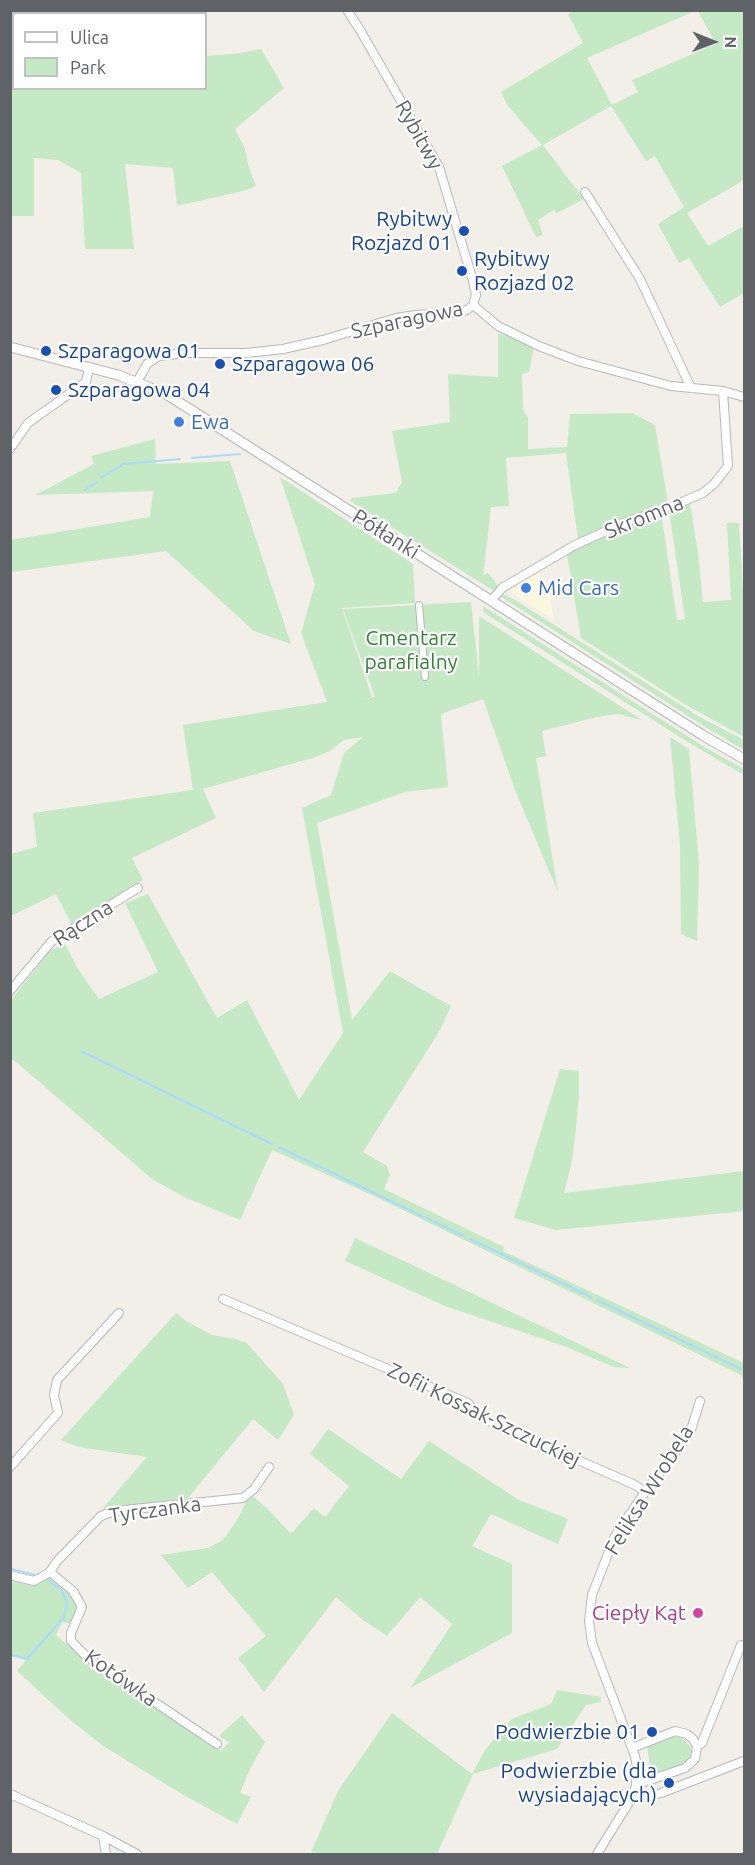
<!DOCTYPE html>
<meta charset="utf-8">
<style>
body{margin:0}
#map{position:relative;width:755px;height:1865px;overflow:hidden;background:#f1efe8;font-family:Ubuntu,sans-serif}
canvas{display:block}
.frame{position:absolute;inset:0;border:12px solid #5f6368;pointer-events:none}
.legend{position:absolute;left:12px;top:12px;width:195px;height:78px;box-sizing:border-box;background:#fff;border:2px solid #bfc1c3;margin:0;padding:8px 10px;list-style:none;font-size:18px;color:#5f6368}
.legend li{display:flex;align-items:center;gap:12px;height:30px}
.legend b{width:30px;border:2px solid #bfc1c3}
.north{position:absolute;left:683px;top:12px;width:60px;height:60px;-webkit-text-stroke:4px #fff;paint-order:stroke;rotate:91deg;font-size:16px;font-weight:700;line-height:24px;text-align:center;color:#5f6368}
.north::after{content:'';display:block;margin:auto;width:21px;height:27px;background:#5f6368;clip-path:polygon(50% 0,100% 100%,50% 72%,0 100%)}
</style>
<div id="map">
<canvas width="755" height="1865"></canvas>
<div class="frame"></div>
<ul class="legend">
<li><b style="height:8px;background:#fff"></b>Ulica</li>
<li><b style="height:16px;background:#c5e8c5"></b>Park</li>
</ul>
<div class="north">N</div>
</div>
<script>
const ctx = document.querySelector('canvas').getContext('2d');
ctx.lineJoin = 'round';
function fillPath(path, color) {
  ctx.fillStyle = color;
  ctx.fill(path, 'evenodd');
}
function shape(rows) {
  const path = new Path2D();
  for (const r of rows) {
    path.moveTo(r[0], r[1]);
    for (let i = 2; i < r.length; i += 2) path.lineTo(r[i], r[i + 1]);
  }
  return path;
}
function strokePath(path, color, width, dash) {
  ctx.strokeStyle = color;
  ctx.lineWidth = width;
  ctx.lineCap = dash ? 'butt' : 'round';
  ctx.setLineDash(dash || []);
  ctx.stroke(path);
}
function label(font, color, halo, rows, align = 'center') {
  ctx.font = font + ' Ubuntu,sans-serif';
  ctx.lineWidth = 4.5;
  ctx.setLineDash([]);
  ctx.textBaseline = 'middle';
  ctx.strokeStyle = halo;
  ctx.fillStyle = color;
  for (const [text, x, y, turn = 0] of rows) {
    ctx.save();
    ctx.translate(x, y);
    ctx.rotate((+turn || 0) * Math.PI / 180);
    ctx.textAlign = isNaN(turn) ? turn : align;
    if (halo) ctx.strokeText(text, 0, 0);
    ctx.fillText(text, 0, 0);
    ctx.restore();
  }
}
fillPath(shape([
 [539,571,549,595,554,620,513,594,511,587]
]), '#fef7e0');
fillPath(shape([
 [11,10,140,11,133,14,14,14,14,88,206,88,206,56,241,53,261,49,284,88,235,129,245,149,249,168,256,186,247,190,177,206,173,168,125,164,134,249,85,249,81,173,58,160,34,158,34,216,11,216],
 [573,11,695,11,587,58,612,105,638,92,632,80,716,44,698,11,744,11,744,180,687,213,708,246,744,226,744,293,720,307,689,258,679,263,658,224,684,207,655,156,646,161,611,106,543,145,584,199,557,213,554,210,538,220,543,235,536,237,502,166,542,145,508,106,501,92,583,43,568,14],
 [498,333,534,346,529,372,522,374,523,409,528,418,528,449,567,447,570,414,632,413,655,425,668,503,578,539,566,453,506,458,509,506,491,507,483,576,487,573,493,578,498,587,494,591,350,501,352,498,396,493,402,482,392,431,450,422,448,374,498,377],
 [155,439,156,464,230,461,291,644,254,631,166,551,11,572,11,540,150,517,153,491,35,495,94,464,91,456],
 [280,477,413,564,415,603,342,608,372,697,363,699,375,697,343,609,471,602,479,677,479,616,642,720,618,714,596,717,542,731,546,756,536,758,558,892,515,790,483,699,441,714,448,787,405,792,317,823,352,1020,390,971,451,1006,440,1030,363,1152,387,1166,390,1175,384,1189,504,1247,503,1251,744,1363,744,1381,741,1375,581,1297,372,1195,272,1150,240,1220,184,1197,152,1179,15,1061,11,1059,11,1000,51,950,65,944,78,969,99,999,158,972,125,903,148,894,217,1018,247,1000,299,1100,343,1033,302,808,331,795,344,753,363,737,344,740,330,751,316,757,203,789,216,818,132,858,143,880,71,923,56,894,11,916,10,854,37,847,33,813,193,790,183,725,327,702,301,633,315,584],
 [690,503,698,552,703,602,731,600,727,523,739,523,743,589,744,589,744,737,686,705,581,638,567,554,616,530,661,512,677,620,685,619,669,510],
 [500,595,505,595,515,600,698,716,744,740,744,750,707,728,500,596],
 [483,606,706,748,744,769,744,775,691,744,486,614,483,611],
 [670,737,689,749,699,865,697,941,681,934,680,845],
 [560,1069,579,1071,579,1093,576,1128,572,1161,564,1193,744,1171,744,1211,556,1230,514,1218],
 [355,1238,630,1368,614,1367,564,1346,445,1306,345,1261],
 [176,1313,186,1321,212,1335,235,1339,247,1343,283,1384,294,1415,278,1440,253,1419,188,1498,103,1508,147,1457,78,1447,61,1440],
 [328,1429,401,1479,429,1441,519,1500,568,1519,558,1544,491,1514,472,1546,512,1564,512,1633,410,1688,452,1624,420,1597,387,1636,363,1620,336,1597,264,1692,238,1658,266,1636,212,1572,188,1588,161,1555,208,1548,223,1540,237,1520,250,1494,267,1508,291,1534,314,1508,325,1517,349,1486,310,1454],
 [51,1577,63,1586,74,1598,77,1605,72,1624,62,1622,56,1635,88,1661,188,1727,189,1730,221,1751,229,1742,219,1736,242,1715,265,1742,250,1769,240,1793,251,1797,237,1824,187,1797,103,1746,68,1718,17,1671,24,1663,26,1658,11,1655,10,1579,38,1583],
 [557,1690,601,1697,601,1702,586,1705,557,1749,473,1774,437,1854,324,1854,311,1852,338,1791,392,1713,472,1774,485,1750,512,1719,551,1704],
 [672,1736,681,1737,690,1746,692,1754,686,1763,653,1776,651,1774,647,1746]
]), '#c5e8c5');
strokePath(shape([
 [192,458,240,454],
 [102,477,123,464,180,459],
 [85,490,97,482],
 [81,1051,272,1144],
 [278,1147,464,1236],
 [470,1239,591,1297],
 [597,1300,741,1369],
 [12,1569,35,1575],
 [10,1655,27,1659,64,1617,67,1603,62,1591,48,1580]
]), '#aadaff', 2);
const pedestrian = shape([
 [419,605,425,677]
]);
const minor = shape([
 [347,10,360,30,439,167,473,281,476,295,473,305],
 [585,192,640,279,691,388],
 [473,305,498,326,539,346,578,361,671,386,723,391,744,397],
 [137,382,147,364,159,356,187,353,246,353,283,349,323,340,396,318,416,315,457,313,467,310,473,305],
 [10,449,28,423,86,382,89,368],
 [491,601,502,588,575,545,624,523,675,505,703,493,714,484,728,466,723,391],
 [10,991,52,941,138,888],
 [223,1299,468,1403,480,1417,635,1485,645,1492],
 [10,1467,58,1413,54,1395,57,1380,119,1313],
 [50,1572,57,1561,101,1516,114,1511,243,1498,254,1489,269,1467],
 [10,1575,34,1581,50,1572,73,1591,82,1607,71,1633,71,1641,86,1656,217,1744],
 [632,1748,675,1731,687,1734,693,1739,697,1746],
 [636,1785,685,1768,695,1759,697,1746,702,1743,705,1735,741,1645],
 [10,1794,103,1836,137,1854],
 [633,1796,646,1797,661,1793,744,1761],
 [103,1836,106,1854],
 [597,1854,633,1796,636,1785,637,1767,635,1756,592,1643,589,1621,592,1595,615,1536,645,1492,690,1433,700,1401]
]);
const tertiary = shape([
 [10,347,118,375,166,394,704,736,744,759]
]);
strokePath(pedestrian, '#b5b8bc', 8);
strokePath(minor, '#b5b8bc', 10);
strokePath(tertiary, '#b5b8bc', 11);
strokePath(pedestrian, '#fff', 6);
strokePath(minor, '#fff', 8);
strokePath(tertiary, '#fff', 9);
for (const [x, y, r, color] of [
 [464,231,6,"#1a4fb4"],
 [462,271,6,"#1a4fb4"],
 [46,351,6,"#1a4fb4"],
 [220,364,6,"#1a4fb4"],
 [56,390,6,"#1a4fb4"],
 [179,422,6,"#3f7fe0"],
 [526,588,6,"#3f7fe0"],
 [698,1613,6,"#d1479c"],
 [652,1732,6,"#1a4fb4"],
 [669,1783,6,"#1a4fb4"]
]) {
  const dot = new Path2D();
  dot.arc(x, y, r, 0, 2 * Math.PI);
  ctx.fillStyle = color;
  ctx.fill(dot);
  strokePath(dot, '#fff', 2);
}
label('21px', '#5f6368', '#fff', [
 ["Rybitwy",419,135,61],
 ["Szparagowa",407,320,-12],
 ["Skromna",644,517,-22],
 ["Półłanki",386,534,32],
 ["Rączna",83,923,-33],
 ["Zofii Kossak-Szczuckiej",484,1415,26],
 ["Feliksa Wrobela",649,1490,-58],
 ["Tyrczanka",155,1510,-8],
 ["Kotówka",121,1678,35]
]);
label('21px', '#164399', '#fff', [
 ["Rybitwy",452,219,"right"],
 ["Rozjazd 01",452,243,"right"],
 ["Rybitwy",474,259],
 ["Rozjazd 02",474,283],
 ["Szparagowa 01",58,351],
 ["Szparagowa 06",232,364],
 ["Szparagowa 04",68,390],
 ["Podwierzbie 01",640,1732,"right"],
 ["Podwierzbie (dla",657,1771,"right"],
 ["wysiadających)",657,1795,"right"]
], 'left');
label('21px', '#366cbe', '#fff', [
 ["Ewa",191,422],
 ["Mid Cars",538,588]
], 'left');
label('21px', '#348238', '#fff', [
 ["Cmentarz",411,638],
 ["parafialny",411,662]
]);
label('21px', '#b23c85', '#fff', [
 ["Ciepły Kąt",686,1613]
], 'right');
</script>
